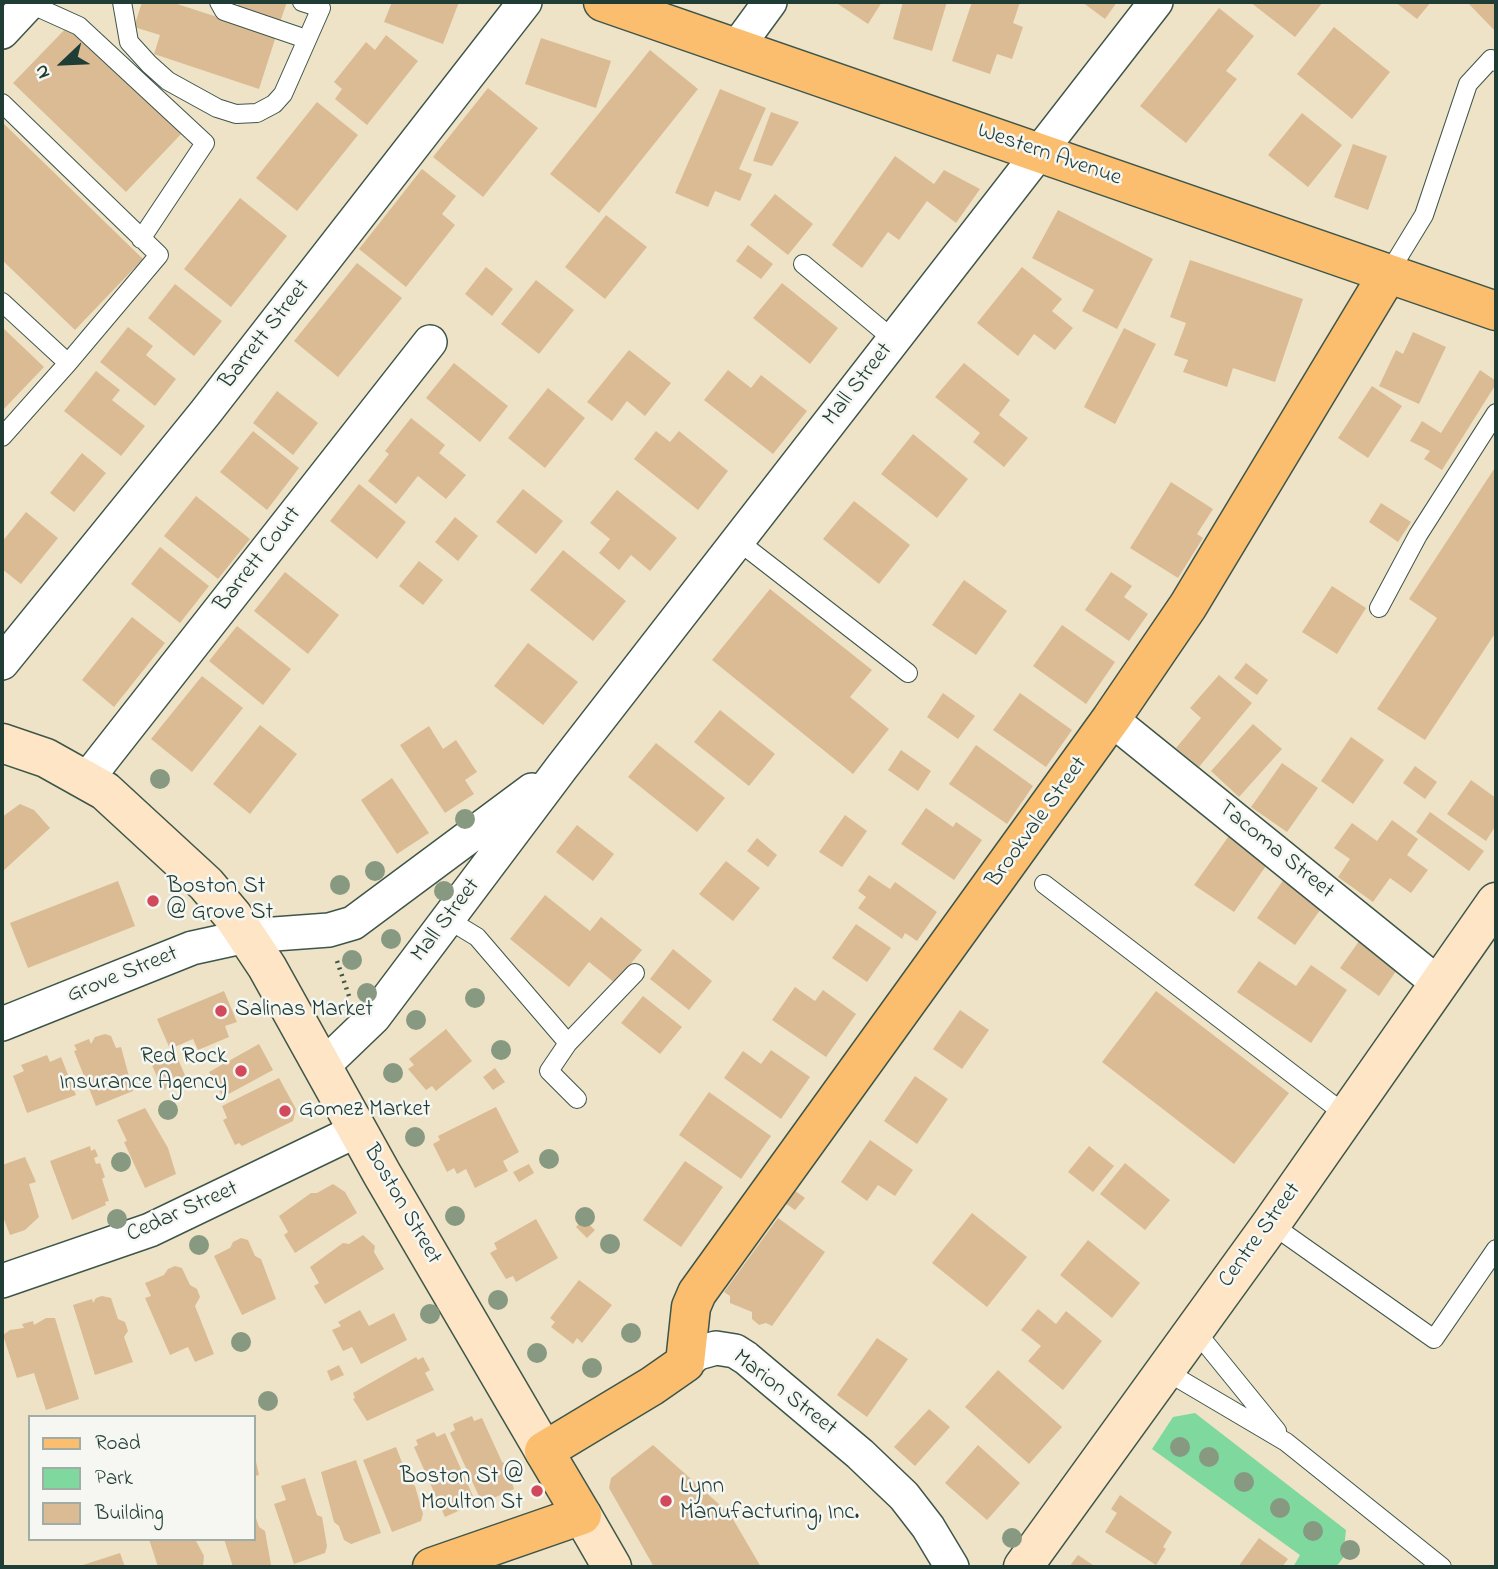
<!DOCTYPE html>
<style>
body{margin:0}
#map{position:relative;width:1498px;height:1569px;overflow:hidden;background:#eee3c6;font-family:"Indie Flower",sans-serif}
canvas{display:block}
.frame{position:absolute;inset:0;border:4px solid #1f3d34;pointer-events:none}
.legend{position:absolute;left:28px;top:1415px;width:228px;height:126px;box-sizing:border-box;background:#f6f6f2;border:2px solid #a0aca6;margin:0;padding:9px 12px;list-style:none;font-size:21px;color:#1f3d34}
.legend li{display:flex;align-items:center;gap:14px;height:35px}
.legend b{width:35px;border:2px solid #a0aca6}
.north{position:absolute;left:28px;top:28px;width:70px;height:70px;-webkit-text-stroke:5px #f6f6f2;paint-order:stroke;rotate:247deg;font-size:19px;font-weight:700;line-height:28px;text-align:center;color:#1f3d34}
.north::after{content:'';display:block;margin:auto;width:24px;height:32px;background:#1f3d34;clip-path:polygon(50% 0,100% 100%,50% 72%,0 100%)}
</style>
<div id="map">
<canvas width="1498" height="1569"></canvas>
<div class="frame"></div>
<ul class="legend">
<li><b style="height:9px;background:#fbbd6e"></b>Road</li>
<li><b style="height:19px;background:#7fd99f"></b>Park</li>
<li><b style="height:19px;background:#dbbb93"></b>Building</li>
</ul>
<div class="north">N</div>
</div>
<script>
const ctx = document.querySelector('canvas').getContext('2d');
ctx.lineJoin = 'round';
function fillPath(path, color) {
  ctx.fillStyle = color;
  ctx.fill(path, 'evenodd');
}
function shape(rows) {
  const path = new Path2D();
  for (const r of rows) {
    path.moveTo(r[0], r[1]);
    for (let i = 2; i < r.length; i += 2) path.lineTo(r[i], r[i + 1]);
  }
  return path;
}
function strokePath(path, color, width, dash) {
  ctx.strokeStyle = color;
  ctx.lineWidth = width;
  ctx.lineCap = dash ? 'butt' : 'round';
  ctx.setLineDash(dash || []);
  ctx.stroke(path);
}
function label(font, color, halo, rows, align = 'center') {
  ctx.font = font + ' "Indie Flower",sans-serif';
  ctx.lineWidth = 5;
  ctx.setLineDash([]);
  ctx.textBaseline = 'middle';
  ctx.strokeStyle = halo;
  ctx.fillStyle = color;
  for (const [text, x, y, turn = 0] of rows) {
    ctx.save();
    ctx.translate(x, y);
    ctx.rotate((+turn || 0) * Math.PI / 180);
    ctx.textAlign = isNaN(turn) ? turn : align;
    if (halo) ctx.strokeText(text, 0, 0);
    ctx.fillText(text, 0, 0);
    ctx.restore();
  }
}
fillPath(shape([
 [1195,1413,1346,1530,1343,1558,1336,1567,1293,1567,1300,1555,1152,1449,1173,1417]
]), '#7fd99f');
fillPath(shape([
 [142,2,171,2,276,36,259,89,154,54,160,35,134,27],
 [239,2,287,2,279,25,236,10],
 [392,2,459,2,443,44,384,22],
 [835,2,882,2,868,24],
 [903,2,947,2,932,51,893,39],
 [972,2,1020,2,1013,23,1023,27,1012,59,997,54,990,74,952,61],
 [1082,2,1117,2,1105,19],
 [1250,2,1323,2,1295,37],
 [1395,2,1431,2,1417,19],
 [1467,2,1496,2,1496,32],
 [1219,8,1254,36,1226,71,1237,79,1186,143,1140,106],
 [70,24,183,132,126,192,13,83],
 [1334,27,1390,72,1352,119,1297,74],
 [386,35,418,61,367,125,335,99,342,89,334,82,366,42,375,50],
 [541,38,611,61,596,108,525,84],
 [650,50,698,89,599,213,550,174],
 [488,88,538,128,483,197,433,157],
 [720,89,766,108,739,169,752,174,740,201,715,191,708,207,675,193],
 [317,102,358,135,297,211,256,178],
 [771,112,799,122,772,166,753,161],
 [1302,113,1342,145,1308,187,1268,155],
 [2,122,143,259,75,330,2,260],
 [1353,144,1387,156,1368,210,1334,197],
 [895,156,934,184,944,170,980,189,956,223,927,201,899,240,888,232,862,268,832,245],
 [422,169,456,196,442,214,455,225,406,287,359,249],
 [775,194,813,224,788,255,750,225],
 [240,198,287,236,231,307,184,269],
 [1058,210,1153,259,1117,329,1082,311,1094,290,1032,258],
 [606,215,647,247,605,299,565,267],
 [748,245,773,264,761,279,736,261],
 [1190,260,1303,299,1275,382,1233,368,1227,387,1183,372,1188,360,1174,355,1186,323,1170,317],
 [357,263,402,298,338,377,294,341],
 [486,267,513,289,492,316,465,294],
 [1022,267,1062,299,1052,311,1073,328,1055,350,1034,334,1018,356,977,323],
 [536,280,574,310,539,354,501,324],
 [782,283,838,328,810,364,753,318],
 [175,284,222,321,194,356,148,318],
 [2,327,44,367,2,411],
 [128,327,153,346,146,355,176,379,155,406,100,362],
 [1124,328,1156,344,1115,424,1084,407],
 [1413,332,1446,347,1419,404,1379,386,1396,350,1403,354],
 [629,350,671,383,645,416,627,401,612,421,587,402],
 [454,363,508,406,480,442,426,398],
 [964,363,1010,400,999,415,1028,438,1004,467,973,442,980,433,935,397],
 [728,370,751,388,761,375,807,411,773,454,704,400],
 [1480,370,1496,381,1496,384,1442,470,1424,459,1430,451,1410,441,1422,421,1441,433],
 [96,371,120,390,112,400,145,426,121,456,64,411],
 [1372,386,1402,406,1368,458,1338,438],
 [548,388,585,418,545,468,508,438],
 [277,391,318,423,293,455,253,423],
 [411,418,445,445,439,453,466,475,446,499,418,476,396,504,368,481,389,454,385,451],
 [253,431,299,468,267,510,220,472],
 [656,431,670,442,679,431,728,471,698,510,634,459],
 [913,434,968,479,937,518,881,474],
 [82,453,106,473,74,512,50,493],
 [1496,466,1496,632,1425,740,1377,709,1437,618,1409,599],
 [1171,482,1213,509,1197,534,1203,538,1178,578,1130,548],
 [359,484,406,522,377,559,330,521],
 [523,489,563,521,536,554,496,522],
 [617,490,677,538,650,571,631,555,619,570,599,553,610,539,590,523],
 [196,496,250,539,218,579,164,536],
 [854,501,910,545,879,584,823,539],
 [1381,503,1411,522,1398,542,1369,522],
 [26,512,58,538,21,584,2,569,2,542],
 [455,517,478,536,458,561,435,542],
 [160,547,209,586,180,623,131,584],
 [563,550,626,601,593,641,530,590],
 [419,561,443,580,423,605,399,586],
 [285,572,339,615,308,654,254,611],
 [1111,572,1132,586,1124,597,1148,614,1129,641,1085,610],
 [964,580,1007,611,976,655,932,625],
 [1332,586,1366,608,1337,654,1302,632],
 [770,589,872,670,850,697,889,729,853,774,712,660],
 [132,617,165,643,114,707,82,680],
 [1062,625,1115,662,1086,704,1033,666],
 [237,626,291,669,263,705,209,661],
 [528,643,578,682,543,725,494,686],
 [1246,663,1268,680,1257,695,1234,678],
 [1219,675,1252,703,1199,767,1176,748,1201,718,1190,708],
 [202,676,243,708,192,772,151,739],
 [943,693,975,716,958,739,927,717],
 [1020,693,1072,730,1046,767,993,730],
 [720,710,775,754,749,786,694,742],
 [1253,724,1282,749,1239,797,1211,771],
 [260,725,297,754,250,814,213,784],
 [429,726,443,749,456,740,477,772,465,780,474,794,445,813,400,745],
 [1351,737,1384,760,1353,804,1321,781],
 [656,743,725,798,697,832,628,777],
 [976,745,1033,786,1007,824,949,784],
 [901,750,931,771,918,791,888,770],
 [1282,763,1318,788,1287,832,1251,807],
 [1415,766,1437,782,1425,799,1403,783],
 [392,778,429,833,397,854,361,800],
 [1471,780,1496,798,1496,825,1486,841,1447,814],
 [20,804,34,810,50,828,2,872,2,817],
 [926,808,953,827,956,822,982,840,954,880,901,844],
 [1430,812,1484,851,1469,871,1416,832],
 [845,815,867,831,842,867,819,852],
 [1392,820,1418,839,1407,855,1428,870,1411,893,1390,878,1373,902,1338,877,1350,859,1334,848,1352,823,1377,841],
 [577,825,614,854,593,881,556,852],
 [1231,833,1270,860,1234,912,1194,885],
 [757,838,777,855,768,867,747,851],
 [726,861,760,888,733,921,699,894],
 [869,875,890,889,895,882,937,912,917,941,905,933,902,939,858,908,866,897,858,891],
 [1284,879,1323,906,1295,945,1257,918],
 [118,881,135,926,28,968,10,923],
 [545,895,590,931,601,917,642,950,615,983,589,962,569,987,510,939],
 [856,924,891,948,867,982,832,958],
 [1362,937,1401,964,1379,996,1340,968],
 [673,949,712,981,689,1010,650,979],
 [1259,961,1296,986,1311,965,1347,990,1311,1043,1237,992],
 [795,987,815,1001,823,990,856,1014,826,1057,772,1020],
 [224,991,237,1022,225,1026,229,1037,198,1050,193,1039,170,1049,157,1019],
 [1156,991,1289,1093,1234,1164,1102,1062],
 [643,996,682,1027,660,1054,621,1023],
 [960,1010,989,1030,962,1069,933,1049],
 [446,1029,472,1061,436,1091,432,1086,426,1090,408,1069,414,1065,409,1059],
 [105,1034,111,1036,116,1048,121,1047,133,1091,96,1106,74,1051,77,1050,74,1045,89,1039,91,1044,95,1037],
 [259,1044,273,1070,223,1097,209,1072],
 [771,1050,810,1077,781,1119,724,1078,743,1051,761,1064],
 [175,1052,187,1080,163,1090,151,1063],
 [47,1055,50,1062,61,1057,76,1095,27,1113,13,1076,24,1071,21,1065],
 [495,1068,505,1082,493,1090,483,1077],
 [915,1076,948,1099,917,1144,884,1121],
 [279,1078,296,1109,293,1121,242,1146,239,1143,235,1145,223,1120,227,1118,222,1106],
 [709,1092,771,1136,741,1179,679,1135],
 [496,1107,519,1152,503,1161,508,1171,475,1188,466,1169,457,1174,454,1168,447,1172,433,1144,440,1140,438,1136],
 [145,1108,168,1148,176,1174,145,1188,124,1142,127,1141,117,1120],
 [870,1140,913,1170,895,1196,878,1185,867,1201,841,1182],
 [90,1146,91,1151,95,1149,98,1156,94,1158,96,1164,100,1163,105,1177,102,1179,109,1201,105,1202,106,1205,72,1220,50,1161],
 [1089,1146,1114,1166,1093,1192,1068,1172],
 [25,1157,36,1182,29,1184,39,1217,25,1230,10,1235,2,1214,2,1165],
 [685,1161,723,1187,681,1247,643,1220],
 [1125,1163,1170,1200,1145,1230,1100,1194],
 [529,1164,534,1173,519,1182,513,1172],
 [333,1184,345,1192,357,1213,295,1253,284,1235,288,1232,279,1216,311,1193,317,1193],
 [794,1190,805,1198,795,1210,785,1203],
 [972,1213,1027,1257,987,1307,932,1263],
 [778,1218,825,1252,772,1326,766,1323,759,1325,752,1319,752,1312,730,1303,730,1296,724,1292],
 [536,1219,558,1258,516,1282,513,1276,506,1279,490,1253,497,1249,494,1243],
 [583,1219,595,1230,587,1238,576,1227],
 [363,1235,375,1246,374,1252,384,1269,325,1304,314,1286,319,1283,310,1267,343,1243,349,1244],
 [241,1238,248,1240,255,1256,261,1259,276,1299,242,1315,214,1256,230,1248,233,1242],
 [1088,1240,1140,1283,1112,1318,1060,1275],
 [175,1266,182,1268,190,1285,197,1289,200,1297,195,1306,214,1354,195,1362,188,1347,170,1355,145,1298,151,1296,145,1283,164,1275,168,1269],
 [579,1280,612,1305,582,1343,577,1338,573,1344,551,1327,555,1322,550,1318],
 [102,1296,111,1298,118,1319,125,1322,128,1331,124,1337,133,1362,95,1375,73,1305,92,1299,93,1303,96,1298],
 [1038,1309,1056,1324,1066,1311,1102,1341,1063,1390,1028,1361,1041,1346,1021,1330],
 [360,1310,369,1326,394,1313,407,1340,361,1364,352,1347,343,1351,332,1330,341,1326,338,1322],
 [46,1318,55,1318,79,1399,46,1410,34,1373,17,1378,3,1335,10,1330,24,1328,22,1324,33,1321,34,1325],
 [877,1338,908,1359,867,1417,837,1395],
 [416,1357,418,1360,423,1357,430,1370,425,1373,434,1390,367,1421,353,1399,355,1398,353,1393],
 [339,1365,344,1375,331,1381,327,1371],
 [998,1370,1062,1427,1029,1464,965,1407],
 [929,1409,950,1427,915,1466,894,1447],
 [472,1416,474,1421,482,1418,502,1462,506,1464,514,1489,482,1503,450,1433,455,1430,453,1424],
 [434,1432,437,1437,445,1433,476,1503,445,1517,414,1447,418,1445,416,1440],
 [653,1445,730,1514,761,1567,654,1567,609,1488,611,1478],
 [978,1445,1020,1483,987,1520,945,1483],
 [396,1447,410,1483,415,1486,423,1514,421,1521,392,1532,363,1460],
 [254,1453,259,1475,254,1476],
 [356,1460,381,1533,351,1544,344,1540,339,1526,334,1522,321,1472],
 [305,1478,317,1515,322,1517,327,1546,325,1553,294,1564,274,1504,286,1500,281,1486],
 [1120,1495,1172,1532,1163,1547,1166,1549,1156,1565,1105,1532,1117,1513,1111,1509],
 [254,1512,259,1527,265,1531,271,1565,233,1567,224,1539,254,1539],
 [1259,1538,1288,1559,1282,1567,1238,1567],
 [149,1539,195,1539,204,1556,203,1567,158,1567],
 [120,1553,125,1567,84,1567,83,1565],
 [1078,1555,1096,1567,1069,1567]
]), '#dbbb93');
const lane = shape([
 [122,2,129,42,149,64,168,81,217,108,236,114,257,113,274,104,283,94,321,8,302,2],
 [219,2,224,11,306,39],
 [28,3,79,26,205,143,141,239],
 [2,103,159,255,68,363,2,302],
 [803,264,894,340],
 [1388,274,1424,215,1468,84,1491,59,1496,62],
 [2,437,68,363],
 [738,541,908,673],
 [1379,608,1418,535,1496,413],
 [1044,884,1346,1115],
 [449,920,477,937,568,1043,549,1071,577,1099],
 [568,1043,635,973],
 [1271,1224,1434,1339,1496,1249],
 [1194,1329,1277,1431],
 [1164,1370,1286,1442,1442,1567]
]);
const street = shape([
 [2,32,30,2],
 [737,47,770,2],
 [2,663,205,413,525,2],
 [1111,719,1439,984],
 [87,779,430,342],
 [2,1024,192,948,247,936,329,930,353,923,532,790],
 [323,1066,374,1017,562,767,1156,2],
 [2,1281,150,1230,358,1130],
 [685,1363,698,1353,716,1348,735,1351,746,1358,860,1454,904,1496,928,1527,952,1567]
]);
const secondary = shape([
 [2,743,46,758,105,791,206,884,233,916,267,967,382,1174,544,1451],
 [582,1515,612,1567],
 [1023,1567,1271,1224,1496,902]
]);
const primary = shape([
 [603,2,1496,311],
 [432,1567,582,1515,544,1451,652,1386,685,1363,691,1307,697,1293,1111,719,1188,606,1388,274]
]);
strokePath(lane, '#3e564a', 20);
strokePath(street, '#3e564a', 36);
strokePath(secondary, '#3e564a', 41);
strokePath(primary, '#3e564a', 41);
strokePath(shape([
 [337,961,349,996]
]), '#3e564a', 4.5, [2, 5]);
strokePath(lane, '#fff', 18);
strokePath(street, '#fff', 33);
strokePath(secondary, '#fde5c5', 38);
strokePath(primary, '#fbbd6e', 38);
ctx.fillStyle = '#879981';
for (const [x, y] of [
 [160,779],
 [465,819],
 [375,871],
 [340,885],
 [444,891],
 [391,939],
 [352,960],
 [367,993],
 [475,998],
 [416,1020],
 [501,1050],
 [393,1073],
 [168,1110],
 [415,1137],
 [549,1159],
 [121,1162],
 [455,1216],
 [585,1217],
 [117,1219],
 [610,1244],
 [199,1245],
 [498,1300],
 [430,1314],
 [631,1333],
 [241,1342],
 [537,1353],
 [592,1368],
 [268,1401],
 [1180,1447],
 [1209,1457],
 [1244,1482],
 [1280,1508],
 [1313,1531],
 [1012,1538],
 [1350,1550]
]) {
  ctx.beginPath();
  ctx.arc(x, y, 10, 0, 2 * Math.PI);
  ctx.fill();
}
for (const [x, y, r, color] of [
 [153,901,7,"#d1495b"],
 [221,1011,7,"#d1495b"],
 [241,1071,7,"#d1495b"],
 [285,1111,7,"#d1495b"],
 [537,1491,7,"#d1495b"],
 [666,1501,7,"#d1495b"]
]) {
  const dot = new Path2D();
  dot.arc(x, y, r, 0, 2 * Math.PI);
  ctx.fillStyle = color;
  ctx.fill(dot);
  strokePath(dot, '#f6f6f2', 2.5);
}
label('23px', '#1f3d34', '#f6f6f2', [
 ["Western Avenue",1049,156,19],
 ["Barrett Street",266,335,-52],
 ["Mall Street",859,385,-52],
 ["Barrett Court",259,560,-52],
 ["Brookvale Street",1038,823,-54],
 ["Tacoma Street",1275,851,39],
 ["Mall Street",447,921,-53],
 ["Grove Street",123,976,-22],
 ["Boston Street",401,1205,60],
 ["Cedar Street",183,1213,-24],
 ["Centre Street",1261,1236,-54],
 ["Marion Street",784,1394,38]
]);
label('23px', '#1f3d34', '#f6f6f2', [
 ["Boston St",167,888],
 ["@ Grove St",167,914],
 ["Salinas Market",235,1011],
 ["Red Rock",227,1058,"right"],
 ["Insurance Agency",227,1084,"right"],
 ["Gomez Market",299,1111],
 ["Boston St @",523,1478,"right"],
 ["Moulton St",523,1504,"right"],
 ["Lynn",680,1488],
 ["Manufacturing, Inc.",680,1514]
], 'left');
</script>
